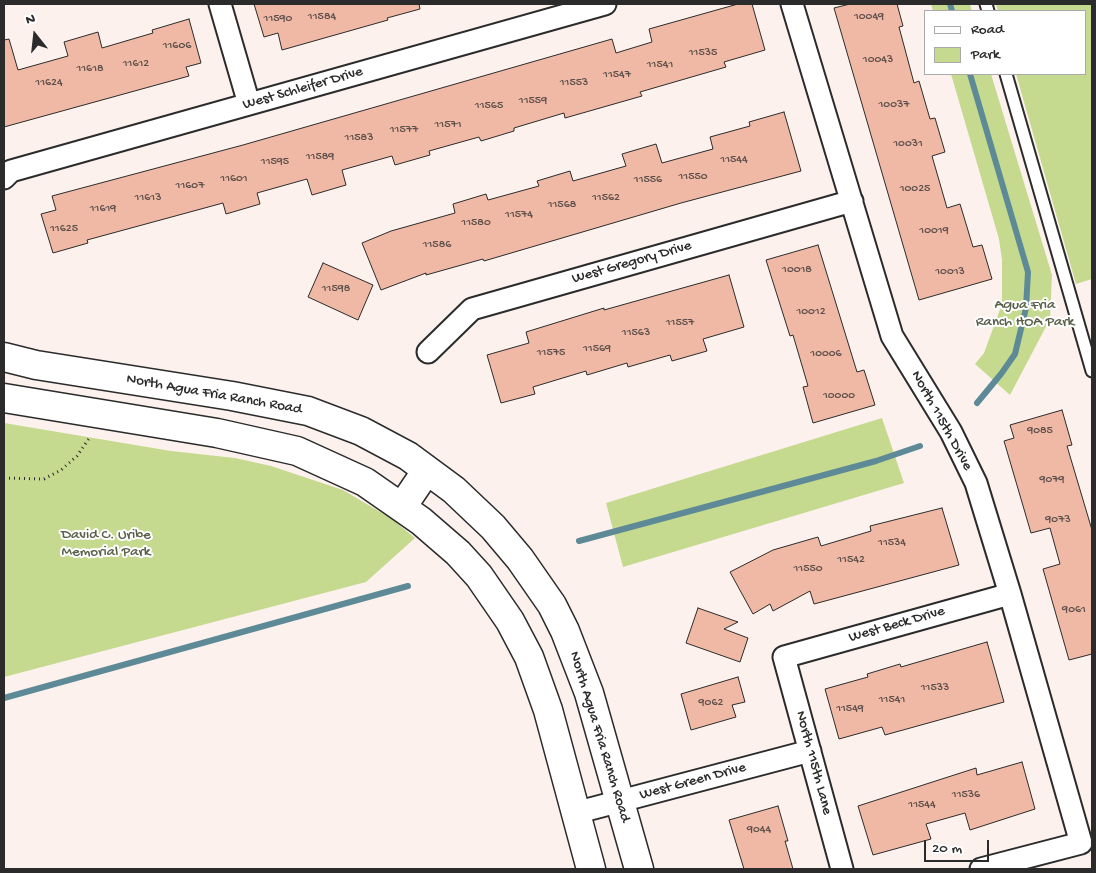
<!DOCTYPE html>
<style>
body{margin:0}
#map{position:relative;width:1096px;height:873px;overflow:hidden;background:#fcf1ed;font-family:"Gochi Hand",sans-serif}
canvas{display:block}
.frame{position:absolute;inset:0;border:5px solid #2b2b2b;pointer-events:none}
.legend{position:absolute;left:924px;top:10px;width:162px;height:65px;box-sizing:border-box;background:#fff;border:1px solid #aaa;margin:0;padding:6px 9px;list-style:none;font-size:15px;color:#2b2b2b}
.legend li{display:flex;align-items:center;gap:10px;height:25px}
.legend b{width:25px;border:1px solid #aaa}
.north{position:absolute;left:10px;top:10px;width:50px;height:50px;-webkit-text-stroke:4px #fff;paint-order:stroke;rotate:344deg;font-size:14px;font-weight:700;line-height:20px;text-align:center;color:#2b2b2b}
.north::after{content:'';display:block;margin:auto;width:18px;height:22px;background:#2b2b2b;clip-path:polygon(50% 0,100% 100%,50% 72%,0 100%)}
.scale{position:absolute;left:924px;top:840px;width:65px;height:22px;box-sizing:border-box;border:2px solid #2b2b2b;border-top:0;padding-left:6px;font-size:15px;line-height:18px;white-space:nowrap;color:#2b2b2b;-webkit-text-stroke:4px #fff;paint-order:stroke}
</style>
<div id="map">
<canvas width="1096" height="873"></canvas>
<div class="frame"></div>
<ul class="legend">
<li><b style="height:6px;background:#fff"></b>Road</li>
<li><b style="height:14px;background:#c5da8f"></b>Park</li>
</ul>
<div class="north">N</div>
<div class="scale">20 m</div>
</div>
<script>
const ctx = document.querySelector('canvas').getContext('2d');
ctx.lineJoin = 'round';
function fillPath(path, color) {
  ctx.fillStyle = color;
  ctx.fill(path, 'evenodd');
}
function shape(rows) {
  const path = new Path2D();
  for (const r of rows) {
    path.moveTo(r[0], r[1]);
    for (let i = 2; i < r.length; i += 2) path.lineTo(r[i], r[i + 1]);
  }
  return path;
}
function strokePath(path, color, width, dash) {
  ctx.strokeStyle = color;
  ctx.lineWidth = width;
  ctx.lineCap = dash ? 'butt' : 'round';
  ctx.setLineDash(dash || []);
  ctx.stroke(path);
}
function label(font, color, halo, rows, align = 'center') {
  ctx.font = font + ' "Gochi Hand",sans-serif';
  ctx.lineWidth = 4;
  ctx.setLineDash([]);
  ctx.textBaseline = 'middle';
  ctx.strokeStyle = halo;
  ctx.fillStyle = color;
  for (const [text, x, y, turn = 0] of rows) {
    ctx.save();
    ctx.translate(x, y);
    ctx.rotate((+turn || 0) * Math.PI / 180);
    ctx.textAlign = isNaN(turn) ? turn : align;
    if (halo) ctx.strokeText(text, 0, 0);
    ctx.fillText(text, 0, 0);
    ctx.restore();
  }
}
fillPath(shape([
 [931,4,970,4,972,11,933,11],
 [996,4,1092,4,1092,279,1076,284,1016,74,1085,74,1085,11,998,11],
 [951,74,991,74,1052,275,1050,319,1010,395,975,364,984,353,1002,304,1002,260,999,239],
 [882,418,904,483,623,567,606,503],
 [4,423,171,451,235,458,271,466,343,490,392,519,415,538,366,582,4,677]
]), '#c5da8f');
strokePath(shape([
 [950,4,952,11],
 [970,74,1028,272,1026,308,1015,354,1001,374,977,403],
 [579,541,876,461,920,446],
 [4,698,408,586]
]), '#5d8a96', 6);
const building = shape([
 [254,4,419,4,420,9,387,18,388,20,282,50,278,33,264,37,254,4],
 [738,4,752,4,765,50,724,62,726,67,640,92,642,96,565,118,564,113,514,128,514,131,481,141,479,137,429,151,430,155,395,165,392,156,342,170,346,185,312,195,307,179,257,193,260,204,226,214,223,203,87,240,88,243,53,253,41,214,56,210,52,196,243,145,612,39,616,53,652,42,649,29,738,4],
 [850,4,897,4,903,26,899,27,914,83,919,81,930,119,935,118,945,152,932,156,947,208,960,204,973,247,982,245,992,279,919,300,834,8,850,4],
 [189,19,201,63,186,67,189,76,4,127,4,40,9,39,18,70,68,56,64,42,98,32,102,48,153,33,152,30,189,19],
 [784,112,801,171,681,203,484,261,483,259,426,275,426,273,381,290,362,243,391,231,455,213,453,204,486,194,488,200,539,186,537,181,570,171,573,181,626,166,622,154,656,144,662,163,713,149,710,137,750,126,749,122,784,112],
 [818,245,857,372,864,370,875,405,813,423,803,387,808,386,793,335,790,336,766,260,818,245],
 [323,263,373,285,358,320,308,297,323,263],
 [729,275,744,327,703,339,707,351,672,361,670,355,628,367,627,363,587,375,586,371,533,387,535,394,501,403,487,355,529,343,526,332,604,308,604,310,729,275],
 [1062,410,1072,445,1067,446,1092,530,1092,654,1069,660,1043,569,1060,564,1050,528,1031,533,1004,441,1014,438,1010,425,1062,410],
 [942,508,959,565,814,604,810,591,773,611,770,604,753,614,730,572,773,550,818,537,821,546,871,531,870,526,942,508],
 [698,608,738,622,724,629,748,638,740,662,686,643,698,608],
 [987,642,1004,702,885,735,882,727,839,739,825,689,868,677,867,674,900,664,901,667,987,642],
 [738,677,745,702,732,705,736,717,691,730,681,694,738,677],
 [1022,762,1035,809,970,830,965,813,926,824,931,839,873,855,858,806,976,768,977,775,1022,762],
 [778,806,788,841,785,841,793,869,744,869,729,820,778,806]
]);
fillPath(building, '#f0b9a5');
strokePath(building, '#2b2b2b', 1);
const lane = shape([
 [986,4,988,11],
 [1006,74,1092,371]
]);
const street = shape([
 [220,4,249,104],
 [792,4,892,336,951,432,976,483,1010,594,1081,843,981,869],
 [4,178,11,171,605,4],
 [428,352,472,309,852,201],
 [575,813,810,751],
 [842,869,784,657,1010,594]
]);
const secondary = shape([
 [4,357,36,365,232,396,308,411,361,431,408,456,454,490,493,527,520,559,552,605,565,631,589,693,639,869],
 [4,398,217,433,297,451,365,482,421,521,458,553,479,576,510,621,529,657,548,710,591,869],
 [402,507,427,470]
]);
strokePath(lane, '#2b2b2b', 15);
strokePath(street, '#2b2b2b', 25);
strokePath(secondary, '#2b2b2b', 31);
strokePath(shape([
 [4,478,44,479,61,470,77,456,90,437]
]), '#2b2b2b', 3, [1, 4]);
strokePath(lane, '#fff', 11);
strokePath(street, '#fff', 21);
strokePath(secondary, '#fff', 28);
label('12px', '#5c4e4a', null, [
 ["11584",322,17],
 ["10049",869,17],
 ["11590",278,19],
 ["11606",177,46],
 ["11535",703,53],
 ["10043",878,60],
 ["11612",136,64],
 ["11541",660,65],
 ["11618",90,69],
 ["11547",617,75],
 ["11624",49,83],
 ["11553",574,83],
 ["11559",533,101],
 ["10037",894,105],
 ["11565",489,106],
 ["11571",448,125],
 ["11577",404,130],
 ["11583",359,138],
 ["10031",908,144],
 ["11589",320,157],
 ["11544",734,160],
 ["11595",275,162],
 ["11550",693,177],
 ["11601",234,179],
 ["11556",648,180],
 ["11607",190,186],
 ["10025",915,189],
 ["11613",148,198],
 ["11562",606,198],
 ["11568",562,205],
 ["11619",103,209],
 ["11574",519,215],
 ["11580",476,223],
 ["11625",64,229],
 ["10019",934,231],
 ["11586",437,245],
 ["10018",797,270],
 ["10013",950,272],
 ["11598",336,289],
 ["10012",811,312],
 ["11557",680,323],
 ["11563",636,333],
 ["11569",597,349],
 ["11575",551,353],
 ["10006",826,354],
 ["10000",839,396],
 ["9085",1040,431],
 ["9079",1052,480],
 ["9073",1058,520],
 ["11534",892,543],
 ["11542",851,560],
 ["11550",808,569],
 ["9061",1074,610],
 ["11533",935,688],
 ["11541",892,700],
 ["9062",711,703],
 ["11549",850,709],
 ["11536",966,795],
 ["11544",922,805],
 ["9044",759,830]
]);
label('15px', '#2b2b2b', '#fff', [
 ["West Schleifer Drive",303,89,-16],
 ["West Gregory Drive",632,263,-16],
 ["North Agua Fria Ranch Road",214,395,10],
 ["North 115th Drive",941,421,61],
 ["West Beck Drive",897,625,-16],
 ["North Agua Fria Ranch Road",599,737,73],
 ["North 115th Lane",813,763,75],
 ["West Green Drive",693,782,-15]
]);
label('15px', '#596049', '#fff', [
 ["Agua Fria",1025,306],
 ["Ranch HOA Park",1025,323],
 ["David C. Uribe",106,536],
 ["Memorial Park",106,553]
]);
</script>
